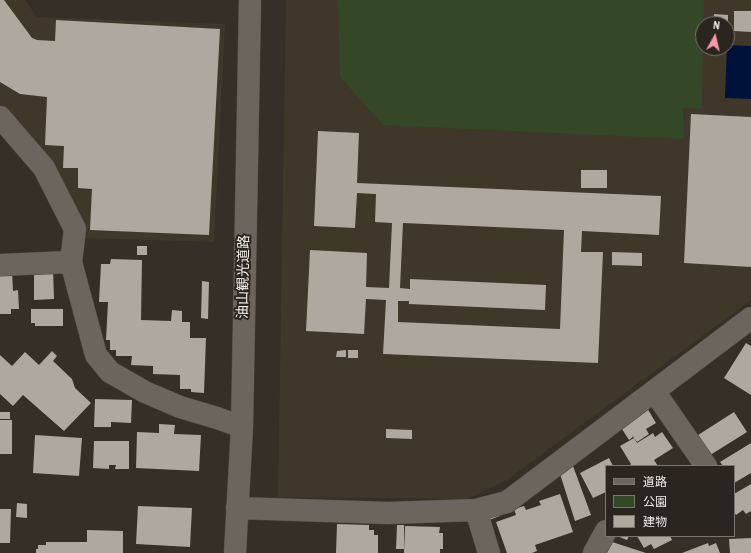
<!DOCTYPE html>
<meta charset="utf-8">
<style>
body{margin:0}
#map{position:relative;width:751px;height:553px;overflow:hidden;background:#352f28;font-family:"Archivo Narrow","Noto Sans JP",sans-serif}
canvas{display:block}
.legend{position:absolute;left:605px;top:465px;width:130px;height:72px;box-sizing:border-box;background:#2b251f;border:1px solid #7a7570;margin:0;padding:5px 7px;list-style:none;font-size:12px;color:#f1eee9}
.legend li{display:flex;align-items:center;gap:8px;height:20px}
.legend b{width:20px;border:1px solid #7a7570}
.north{position:absolute;left:695px;top:16px;width:40px;height:40px;box-sizing:border-box;background:#2b251f;border:1px solid #7a7570;border-radius:50%;rotate:8deg;font-size:11px;font-weight:700;line-height:16px;text-align:center;color:#f1eee9}
.north::after{content:'';display:block;margin:auto;width:14px;height:18px;background:#f39aa8;clip-path:polygon(50% 0,100% 100%,50% 72%,0 100%)}
</style>
<div id="map">
<canvas width="751" height="553"></canvas>
<ul class="legend">
<li><b style="height:5px;background:#6b655d"></b>道路</li>
<li><b style="height:11px;background:#344726"></b>公園</li>
<li><b style="height:11px;background:#aea89f"></b>建物</li>
</ul>
<div class="north">N</div>
</div>
<script>
const ctx = document.querySelector('canvas').getContext('2d');
ctx.lineJoin = 'round';
function fillPath(path, color) {
  ctx.fillStyle = color;
  ctx.fill(path, 'evenodd');
}
function shape(rows) {
  const path = new Path2D();
  for (const r of rows) {
    path.moveTo(r[0], r[1]);
    for (let i = 2; i < r.length; i += 2) path.lineTo(r[i], r[i + 1]);
  }
  return path;
}
function strokePath(path, color, width, dash) {
  ctx.strokeStyle = color;
  ctx.lineWidth = width;
  ctx.lineCap = dash ? 'butt' : 'round';
  ctx.setLineDash(dash || []);
  ctx.stroke(path);
}
function label(font, color, halo, rows, align = 'center') {
  ctx.font = font + ' "Archivo Narrow","Noto Sans JP",sans-serif';
  ctx.lineWidth = 4;
  ctx.setLineDash([]);
  ctx.textBaseline = 'middle';
  ctx.strokeStyle = halo;
  ctx.fillStyle = color;
  for (const [text, x, y, turn = 0] of rows) {
    ctx.save();
    ctx.translate(x, y);
    ctx.rotate((+turn || 0) * Math.PI / 180);
    ctx.textAlign = isNaN(turn) ? turn : align;
    if (halo) ctx.strokeText(text, 0, 0);
    ctx.fillText(text, 0, 0);
    ctx.restore();
  }
}
fillPath(shape([
 [0,0,25,0,37,17,225,24,214,242,85,238,66,185,0,104],
 [286,0,751,0,751,300,507,480,467,499,278,497],
 [703,24,727,24,727,48,703,48]
]), '#40372b');
fillPath(shape([
 [338,0,704,0,702,109,683,108,684,139,383,125,340,77]
]), '#344726');
fillPath(shape([
 [727,45,751,46,751,99,725,98]
]), '#001239');
fillPath(shape([
 [0,0,4,0,32,38,37,40,55,41,56,20,220,29,209,235,90,230,92,189,78,188,78,168,63,168,64,146,45,145,47,97,20,94,0,82],
 [734,11,751,11,751,32,734,31],
 [714,14,728,15,728,24,713,24],
 [691,114,751,117,751,267,684,263],
 [318,131,359,133,357,183,661,196,659,235,582,231,581,252,603,252,598,363,383,354,386,300,366,299,364,334,306,331,310,250,367,253,366,287,389,288,392,223,375,222,376,194,357,193,355,228,314,226],
 [403,223,564,230,560,329,398,322,398,301,409,301,409,304,545,310,546,285,410,279,410,289,400,288],
 [581,170,607,170,607,188,581,188],
 [137,246,147,246,147,255,137,255],
 [612,252,642,253,642,266,612,265],
 [111,259,142,260,141,320,171,321,172,310,182,311,182,322,190,322,190,338,206,338,204,393,191,392,191,389,180,389,180,375,153,374,153,366,131,365,132,356,116,356,116,350,110,350,110,340,106,340,108,302,99,302,101,264,110,264],
 [53,267,54,299,34,300,34,268],
 [12,271,13,291,18,290,19,309,11,309,11,314,0,314,0,272],
 [202,281,209,282,208,319,201,318],
 [31,309,63,309,63,326,35,326,35,323,31,323],
 [746,343,751,346,751,395,724,378],
 [346,350,346,357,336,357,337,351],
 [348,350,358,350,358,358,348,358],
 [52,351,57,356,53,361,72,379,75,388,91,403,64,431,23,395,13,406,0,394,0,355,12,366,25,352,39,365],
 [95,399,132,400,131,423,111,422,111,427,94,427],
 [647,408,656,423,646,429,649,434,637,442,632,435,633,437,629,440,620,426],
 [0,412,10,412,10,419,0,419],
 [734,412,747,432,707,457,695,437],
 [0,420,12,420,12,454,0,454],
 [159,424,175,425,174,434,201,435,199,471,136,468,137,432,159,433],
 [386,429,412,430,412,439,386,438],
 [662,432,673,448,654,460,658,466,629,466,631,464,620,446,634,438,637,443,653,433,655,437],
 [35,435,82,438,79,476,33,473],
 [94,441,129,441,129,469,115,469,116,465,109,465,109,469,93,468],
 [751,443,751,473,734,483,734,466,723,466,720,462],
 [609,458,613,466,606,466,606,492,593,498,580,473],
 [573,466,591,515,575,521,560,474,562,470],
 [751,484,751,511,746,514,743,510,736,515,734,512,734,494],
 [560,494,573,532,535,545,537,551,532,553,507,553,496,522,516,515,514,509,524,506,526,510,541,505,539,501],
 [17,503,27,504,27,518,16,517],
 [138,506,192,508,190,547,136,544],
 [0,509,11,509,10,543,0,543],
 [498,510,500,516,489,520,487,514],
 [337,524,369,525,369,530,374,530,374,535,378,535,378,553,336,553],
 [397,525,404,525,404,549,396,549],
 [405,526,440,527,439,533,443,533,443,549,440,549,440,553,404,553],
 [87,530,123,531,123,553,36,553,36,549,38,549,38,545,46,545,46,542,87,542],
 [617,536,629,536,627,540],
 [637,536,670,536,672,540,654,549,651,544,644,548],
 [751,538,751,553,730,553,729,539],
 [606,540,646,553,596,553],
 [708,543,709,546,716,543,720,553,682,553]
]), '#aea89f');
const minor = shape([
 [0,117,44,168,75,229,71,262,96,355,110,372,145,392,180,407,217,418,242,427],
 [0,265,71,262],
 [654,391,706,466],
 [237,508,388,513,476,510,507,502,751,318],
 [476,510,489,553],
 [235,553,242,427,250,0],
 [594,553,606,531]
]);
strokePath(minor, '#4f4b45', 23);
strokePath(minor, '#6b655d', 22);
label('14px', '#f1eee9', '#2b251f', [
 ["油山観光道路",244,277,-89]
]);
</script>
